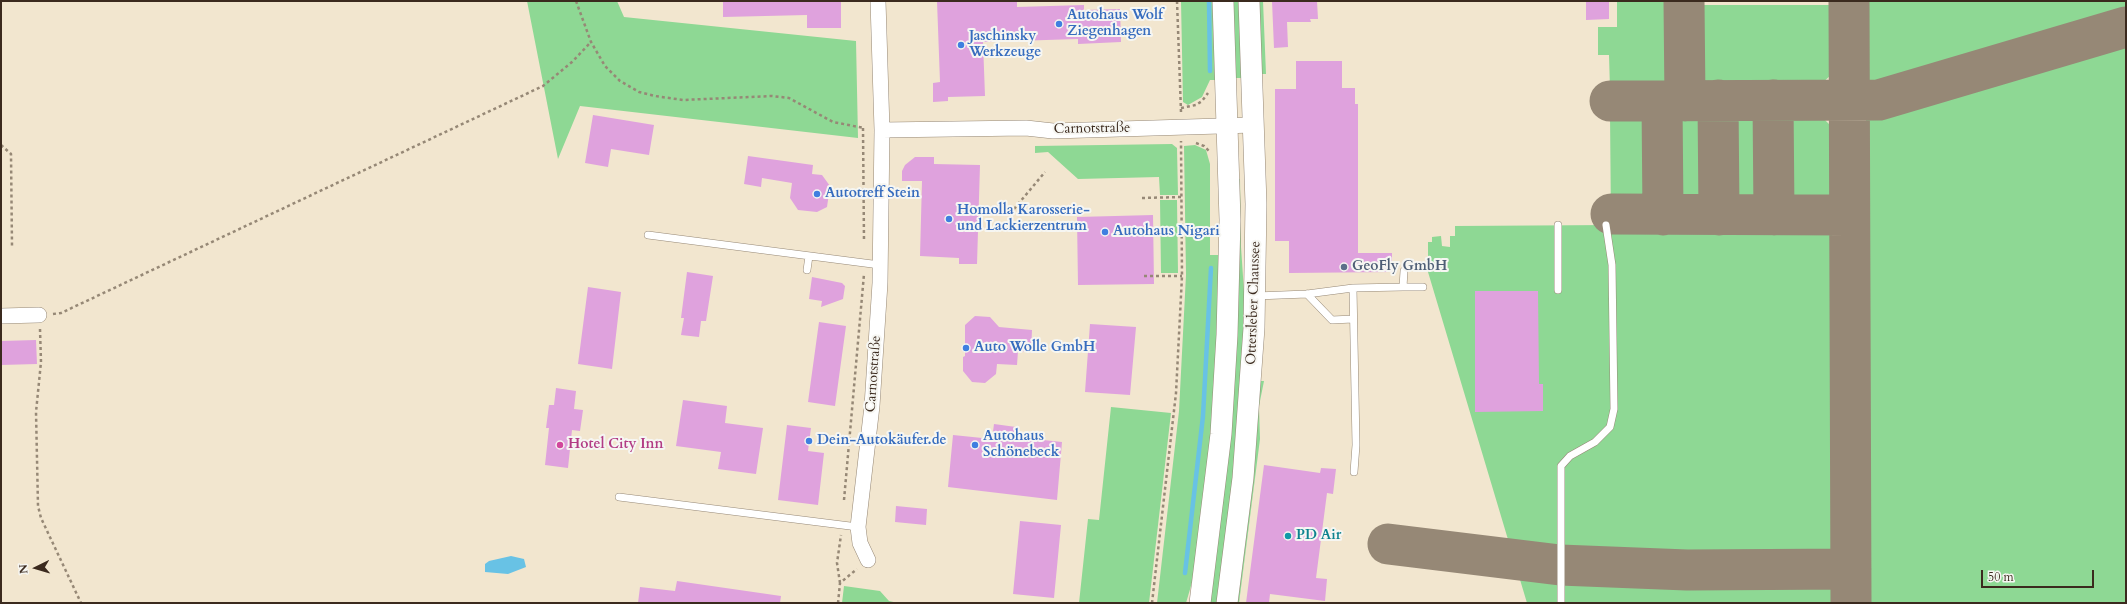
<!DOCTYPE html>
<meta charset="utf-8">
<style>
body{margin:0}
#map{position:relative;width:2127px;height:604px;overflow:hidden;background:#f2e6cf;font-family:Cardo,serif}
canvas{display:block}
.frame{position:absolute;inset:0;border:2px solid #3b2a1e;pointer-events:none}
.north{position:absolute;left:16px;top:548px;width:40px;height:40px;-webkit-text-stroke:3px #f6f6f2;paint-order:stroke;rotate:265deg;font-size:11px;font-weight:700;line-height:16px;text-align:center;color:#3b2a1e}
.north::after{content:'';display:block;margin:auto;width:14px;height:18px;background:#3b2a1e;clip-path:polygon(50% 0,100% 100%,50% 72%,0 100%)}
.scale{position:absolute;left:1981px;top:570px;width:113px;height:18px;box-sizing:border-box;border:2px solid #3b2a1e;border-top:0;padding-left:5px;font-size:12px;line-height:14px;white-space:nowrap;color:#3b2a1e;-webkit-text-stroke:3px #f6f6f2;paint-order:stroke}
</style>
<div id="map">
<canvas width="2127" height="604"></canvas>
<div class="frame"></div>
<div class="north">N</div>
<div class="scale">50 m</div>
</div>
<script>
const ctx = document.querySelector('canvas').getContext('2d');
ctx.lineJoin = 'round';
function fillPath(path, color) {
  ctx.fillStyle = color;
  ctx.fill(path, 'evenodd');
}
function shape(rows) {
  const path = new Path2D();
  for (const r of rows) {
    path.moveTo(r[0], r[1]);
    for (let i = 2; i < r.length; i += 2) path.lineTo(r[i], r[i + 1]);
  }
  return path;
}
function strokePath(path, color, width, dash) {
  ctx.strokeStyle = color;
  ctx.lineWidth = width;
  ctx.lineCap = dash ? 'butt' : 'round';
  ctx.setLineDash(dash || []);
  ctx.stroke(path);
}
function label(font, color, halo, rows, align = 'center') {
  ctx.font = font + ' Cardo,serif';
  ctx.lineWidth = 4;
  ctx.setLineDash([]);
  ctx.textBaseline = 'middle';
  ctx.strokeStyle = halo;
  ctx.fillStyle = color;
  for (const [text, x, y, turn = 0] of rows) {
    ctx.save();
    ctx.translate(x, y);
    ctx.rotate((+turn || 0) * Math.PI / 180);
    ctx.textAlign = isNaN(turn) ? turn : align;
    if (halo) ctx.strokeText(text, 0, 0);
    ctx.fillText(text, 0, 0);
    ctx.restore();
  }
}
fillPath(shape([
 [527,1,617,1,624,17,856,41,858,138,580,106,558,159],
 [1181,1,1216,1,1218,80,1210,80,1202,97,1188,105,1183,102],
 [1231,1,1242,1,1244,78,1234,78],
 [1258,1,1263,1,1266,74,1260,74],
 [1617,1,1674,1,1674,89,1610,89,1609,55,1598,55,1598,27,1617,27],
 [1866,1,2126,1,2126,603,1868,603,1866,114,1870,110,1879,110,1879,92,1870,92,1866,88],
 [1697,5,1832,5,1831,75,1821,84,1802,89,1697,89],
 [1610,113,1809,114,1825,120,1830,125,1832,136,1833,603,1527,603,1428,272,1428,242,1432,242,1432,237,1441,236,1442,246,1450,247,1450,236,1455,236,1455,226,1611,225],
 [1172,144,1177,148,1178,195,1160,195,1159,177,1078,179,1048,152,1035,153,1035,146],
 [1195,145,1206,150,1210,164,1210,255,1222,255,1213,424,1193,579,1186,603,1157,603,1179,411,1186,275,1184,146],
 [1236,179,1240,179,1241,247,1245,306,1241,406,1218,603,1208,603],
 [1160,200,1177,200,1178,273,1161,273],
 [1258,381,1264,381,1259,406,1260,439,1239,603,1234,603],
 [1111,407,1171,413,1149,603,1079,603,1088,519,1099,520],
 [844,586,880,591,889,601,898,603,842,603]
]), '#8ed894');
fillPath(shape([
 [511,556,524,559,526,567,508,574,485,572,485,564,489,561]
]), '#68c2e5');
strokePath(shape([
 [1209,1,1210,71],
 [1185,573,1203,416,1211,268]
]), '#68c2e5', 4.5);
strokePath(shape([
 [1684,1,1685,101],
 [1849,1,1851,603],
 [1718,100,1719,215],
 [1773,100,1774,215],
 [1610,101,1879,100,2126,27],
 [1662,101,1663,215],
 [1611,214,1849,215],
 [1388,544,1560,565,1687,570,1851,569]
]), '#968876', 41);
fillPath(shape([
 [723,1,841,1,841,28,807,28,807,15,723,17],
 [937,1,1017,1,1017,7,1084,5,1084,10,1120,9,1121,42,1078,44,1078,39,983,42,985,96,948,97,948,101,933,102,933,83,940,82],
 [1272,1,1317,1,1318,19,1310,19,1311,22,1287,22,1288,47,1274,48],
 [1586,1,1609,1,1609,19,1586,20],
 [1296,61,1342,61,1342,88,1355,88,1355,104,1358,104,1358,253,1392,253,1392,272,1289,273,1289,241,1275,241,1275,89,1296,89],
 [593,115,654,125,649,155,611,149,608,167,585,163],
 [748,156,813,165,812,174,822,175,830,186,827,207,817,212,798,210,790,198,792,183,762,178,761,187,744,184],
 [915,157,934,157,934,164,980,165,977,264,959,264,959,258,920,256,922,181,902,181,902,171,905,165],
 [1153,215,1154,284,1078,285,1077,217],
 [687,272,713,276,706,321,701,321,699,337,681,335,684,318,681,318],
 [812,277,842,283,845,286,843,299,821,307,822,301,809,299],
 [588,287,621,292,612,369,578,364],
 [1475,291,1538,291,1539,384,1543,384,1543,411,1475,412],
 [975,316,990,317,999,327,1032,330,1031,352,1018,351,1017,365,997,364,996,374,985,383,972,382,963,371,963,357,965,356,965,325],
 [819,322,846,326,835,406,808,402],
 [1090,324,1136,327,1130,395,1085,392],
 [36,340,37,364,1,365,1,341],
 [556,388,576,391,574,409,583,410,580,431,572,430,568,468,545,465,549,428,546,428,549,405,554,405],
 [683,400,727,406,725,423,763,428,756,474,718,469,721,452,676,446],
 [994,424,1016,427,1015,437,1062,442,1057,500,948,487,953,435,992,439],
 [787,425,811,428,808,451,824,453,818,505,778,500],
 [1264,465,1320,473,1321,468,1336,469,1333,494,1327,493,1316,578,1327,579,1325,601,1270,594,1269,603,1246,603],
 [896,506,927,509,926,525,895,522],
 [1020,521,1061,525,1054,598,1013,594],
 [677,581,781,596,780,603,638,603,640,587,675,591]
]), '#dfa2dd');
const service = shape([
 [1558,225,1558,290],
 [648,235,880,265],
 [807,270,809,256],
 [1403,287,1423,287],
 [1353,288,1356,445,1354,472],
 [1307,294,1332,320,1353,319],
 [1256,296,1307,294,1353,288,1403,287,1404,271],
 [619,497,858,527],
 [1561,603,1561,466,1570,456,1595,442,1610,427,1614,409,1612,265,1606,225]
]);
const minor = shape([
 [882,130,1026,128,1053,131,1254,125],
 [1,316,39,315],
 [868,560,860,543,858,527,872,406,880,283,882,130,878,1]
]);
const secondary = shape([
 [1200,603,1221,434,1227,335,1230,220,1223,1],
 [1227,603,1243,478,1254,328,1256,204,1249,1]
]);
strokePath(service, '#968876', 8);
strokePath(minor, '#968876', 16);
strokePath(secondary, '#968876', 22);
strokePath(shape([
 [576,1,591,42,605,66,620,81,639,92,655,96,683,100,772,96,789,98,833,122,864,128],
 [1177,1,1181,112],
 [1181,108,1196,105,1202,101,1208,93],
 [863,128,864,241],
 [1196,143,1204,146,1210,152],
 [1,145,11,154,12,246],
 [1142,198,1181,197],
 [1014,209,1045,172],
 [1144,276,1182,276],
 [53,314,61,313,543,86,572,62,591,42],
 [40,329,41,362,36,412,38,506,41,518,81,603],
 [844,500,864,274],
 [840,583,837,563,841,535],
 [838,603,840,583,857,569],
 [1152,603,1176,393,1182,276,1181,141]
]), '#968876', 2.5, [3, 3]);
strokePath(service, '#fff', 7);
strokePath(minor, '#fff', 15);
strokePath(secondary, '#fff', 21);
for (const [x, y, r, color] of [
 [1059,24,4,"#3f7fe0"],
 [961,45,4,"#3f7fe0"],
 [817,194,4,"#3f7fe0"],
 [949,219,4,"#3f7fe0"],
 [1105,232,4,"#3f7fe0"],
 [1344,267,4,"#5c6f8a"],
 [966,348,4,"#3f7fe0"],
 [809,441,4,"#3f7fe0"],
 [560,445,4,"#d1479c"],
 [975,445,4,"#3f7fe0"],
 [1288,536,4,"#0f9aa8"]
]) {
  const dot = new Path2D();
  dot.arc(x, y, r, 0, 2 * Math.PI);
  ctx.fillStyle = color;
  ctx.fill(dot);
  strokePath(dot, '#f6f6f2', 1.5);
}
label('bold 14px', '#366cbe', '#f6f6f2', [
 ["Autohaus Wolf",1067,16],
 ["Ziegenhagen",1067,32],
 ["Jaschinsky",969,37],
 ["Werkzeuge",969,53],
 ["Autotreff Stein",825,194],
 ["Homolla Karosserie-",957,211],
 ["und Lackierzentrum",957,227],
 ["Autohaus Nigari",1113,232],
 ["Auto Wolle GmbH",974,348],
 ["Autohaus",983,437],
 ["Schönebeck",983,453],
 ["Dein-Autokäufer.de",817,441]
], 'left');
label('14px', '#3b2a1e', '#f6f6f2', [
 ["Carnotstraße",1092,129,-1],
 ["Ottersleber Chaussee",1254,303,-88],
 ["Carnotstraße",874,374,-86]
]);
label('bold 14px', '#4e5e75', '#f6f6f2', [
 ["GeoFly GmbH",1352,267]
], 'left');
label('bold 14px', '#b23c85', '#f6f6f2', [
 ["Hotel City Inn",568,445]
], 'left');
label('bold 14px', '#0d838f', '#f6f6f2', [
 ["PD Air",1296,536]
], 'left');
</script>
